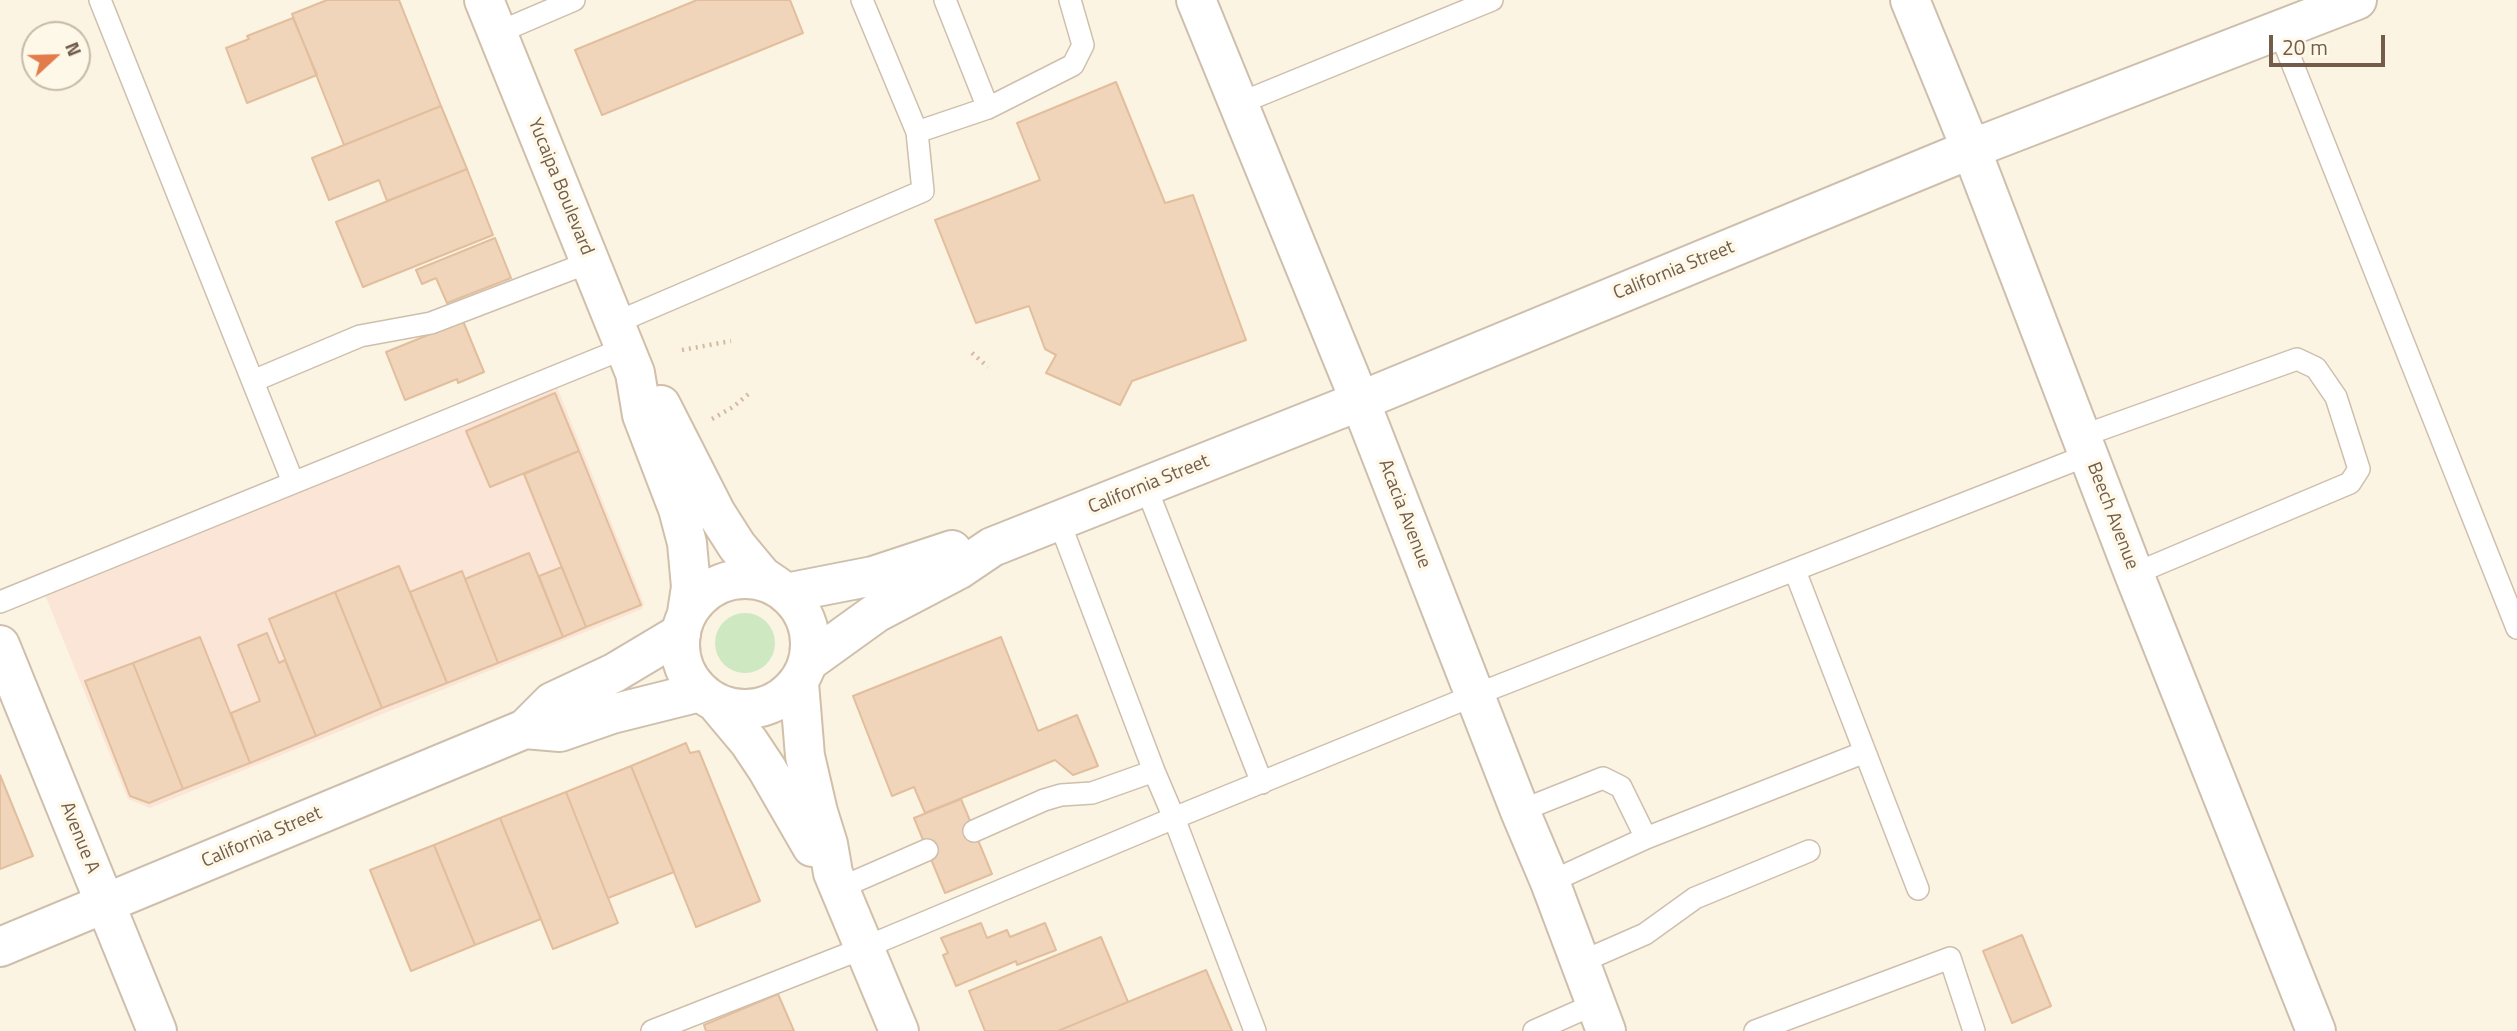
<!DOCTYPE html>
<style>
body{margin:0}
#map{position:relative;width:2517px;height:1031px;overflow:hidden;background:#fbf4e3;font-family:"Titillium Web",sans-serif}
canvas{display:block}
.north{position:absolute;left:21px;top:21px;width:70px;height:70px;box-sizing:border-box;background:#fef8e9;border:2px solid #c6baa9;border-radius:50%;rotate:68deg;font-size:19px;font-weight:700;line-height:28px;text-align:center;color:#735c4a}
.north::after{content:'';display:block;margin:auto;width:24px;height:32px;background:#e27c4b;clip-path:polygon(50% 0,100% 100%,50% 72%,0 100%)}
.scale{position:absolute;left:2269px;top:35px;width:116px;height:32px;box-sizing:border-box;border:4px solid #735c4a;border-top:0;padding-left:9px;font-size:21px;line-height:24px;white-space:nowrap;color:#735c4a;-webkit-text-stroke:5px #fef8e9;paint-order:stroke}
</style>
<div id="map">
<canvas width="2517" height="1031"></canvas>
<div class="north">N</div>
<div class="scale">20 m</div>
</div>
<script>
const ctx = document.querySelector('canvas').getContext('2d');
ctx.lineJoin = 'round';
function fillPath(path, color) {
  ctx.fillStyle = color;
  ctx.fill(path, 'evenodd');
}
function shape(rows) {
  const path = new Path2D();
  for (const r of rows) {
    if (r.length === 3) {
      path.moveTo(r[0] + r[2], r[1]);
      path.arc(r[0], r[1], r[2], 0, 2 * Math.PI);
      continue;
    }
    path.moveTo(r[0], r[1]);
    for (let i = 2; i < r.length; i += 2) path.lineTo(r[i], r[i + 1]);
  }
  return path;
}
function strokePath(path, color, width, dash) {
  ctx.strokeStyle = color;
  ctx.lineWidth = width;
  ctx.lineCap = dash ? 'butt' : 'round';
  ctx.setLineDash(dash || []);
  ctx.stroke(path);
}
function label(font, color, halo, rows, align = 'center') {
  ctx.font = font + ' "Titillium Web",sans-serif';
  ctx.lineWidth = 7;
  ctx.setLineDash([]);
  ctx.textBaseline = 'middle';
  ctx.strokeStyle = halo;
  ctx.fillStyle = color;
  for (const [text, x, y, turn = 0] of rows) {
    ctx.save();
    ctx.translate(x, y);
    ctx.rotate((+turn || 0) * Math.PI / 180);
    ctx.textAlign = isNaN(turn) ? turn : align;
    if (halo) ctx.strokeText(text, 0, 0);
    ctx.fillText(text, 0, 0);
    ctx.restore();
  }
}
fillPath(shape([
 [557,387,644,604,642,609,150,808,128,799,45,595]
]), '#fbe5d7');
fillPath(shape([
 [745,643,30]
]), '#cee8c2');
const building = shape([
 [327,0,399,0,441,106,344,145,292,14,327,0],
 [697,0,790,0,803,33,602,115,575,50,697,0],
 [293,18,317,75,247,103,226,48,249,39,247,36,293,18],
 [1116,82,1165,203,1193,195,1246,340,1132,381,1120,405,1046,373,1056,355,1045,349,1029,306,976,323,935,220,1040,180,1017,123,1116,82],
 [441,106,467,169,387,201,379,180,329,200,312,158,441,106],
 [467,169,493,235,363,287,336,222,467,169],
 [495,238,511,278,447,303,436,278,422,284,416,270,495,238],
 [463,321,484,372,458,383,457,379,405,400,386,352,463,321],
 [555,393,579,451,490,487,466,431,555,393],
 [579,451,641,605,586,627,524,474,579,451],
 [529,553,563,637,498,663,465,579,529,553],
 [399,566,447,683,382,708,335,592,399,566],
 [562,567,586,627,563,637,539,576,562,567],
 [462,571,498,663,447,683,410,592,462,571],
 [335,592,382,708,316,736,269,619,335,592],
 [267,633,279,663,285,660,316,736,250,763,231,713,260,701,238,645,267,633],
 [200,637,250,763,183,789,133,663,200,637],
 [1001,637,1038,731,1077,715,1098,766,1073,775,1055,760,925,813,914,787,892,796,853,696,1001,637],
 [133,663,183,789,149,803,130,796,85,681,133,663],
 [686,743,690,753,699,751,760,901,696,927,631,766,686,743],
 [631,766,674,872,608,898,566,792,631,766],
 [0,775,33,856,0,869,0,775],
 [566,792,618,923,553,949,500,818,566,792],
 [961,799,992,874,945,893,914,818,961,799],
 [500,818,541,919,475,945,434,845,500,818],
 [434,845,475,945,411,971,370,870,434,845],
 [981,923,987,938,1007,930,1010,937,1045,923,1056,950,1017,965,1016,961,956,986,943,955,948,953,941,938,981,923],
 [2022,935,2051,1006,2012,1023,1983,951,2022,935],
 [1101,937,1128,1002,1058,1031,985,1031,969,991,1101,937],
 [1206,970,1232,1031,1058,1031,1128,1002,1206,970],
 [778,994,794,1031,706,1031,704,1025,778,994]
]);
fillPath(building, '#f0d5bb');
strokePath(building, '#e2be9c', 2);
const service = shape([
 [100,0,293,482],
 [862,0,917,132,988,108,1073,65,1083,45,1070,0],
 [945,0,988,108],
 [2279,30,2517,628],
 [497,33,574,0],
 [1238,104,1492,0],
 [615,323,923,191,917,132],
 [253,381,360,336,431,323,590,262],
 [2082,436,2297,359,2316,368,2336,397,2359,469,2350,483,2134,574],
 [1146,487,1262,783],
 [1059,521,1154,771,1174,818,1255,1031],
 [1795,571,1918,889],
 [0,602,625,348],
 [1520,811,1603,778,1621,787,1646,838],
 [974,831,1044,800,1061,795,1092,793,1154,771],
 [1550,882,1646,838,1865,752],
 [840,888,927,850],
 [1581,962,1645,934,1695,898,1809,851],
 [652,1031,866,947,1174,818,1475,695,2088,455],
 [1534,1031,1595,1004],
 [1755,1031,1950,958,1974,1031]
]);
const minor = shape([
 [1196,0,1360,401,1520,811,1550,882,1606,1031],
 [1910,0,1971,149,2134,574,2316,1031],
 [786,593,873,576,952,550],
 [0,645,157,1031],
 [808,662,876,613,958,570,992,547,1360,401,1971,149,2357,0]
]);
const tertiary = shape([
 [525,729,560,732,612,714,700,692],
 [0,947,525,729,552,702,614,673,681,633]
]);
const secondary = shape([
 [484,0,635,373,642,415,678,509,687,543,691,587,687,613],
 [661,405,716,513,737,546,762,576,778,587],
 [745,644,65],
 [799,683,805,756,818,812,828,844,833,873,899,1031],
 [718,705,749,742,767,769,812,847]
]);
strokePath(service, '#cebfad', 24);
strokePath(minor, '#cebfad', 42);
strokePath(tertiary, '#cebfad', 42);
strokePath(secondary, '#d1bfaa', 42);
strokePath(shape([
 [682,350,731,341],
 [972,353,988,367],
 [712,419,733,407,751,392]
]), '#d5b99f', 4.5, [2, 5]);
strokePath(service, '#fff', 21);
strokePath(minor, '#fff', 38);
strokePath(tertiary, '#fff', 38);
strokePath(secondary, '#fff', 38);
label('19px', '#735c4a', '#fef8e9', [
 ["Yucaipa Boulevard",560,187,68],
 ["California Street",1674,271,-22],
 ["California Street",1149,485,-22],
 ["Acacia Avenue",1404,514,69],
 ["Beech Avenue",2112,516,69],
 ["Avenue A",79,838,68],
 ["California Street",262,838,-23]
]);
</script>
